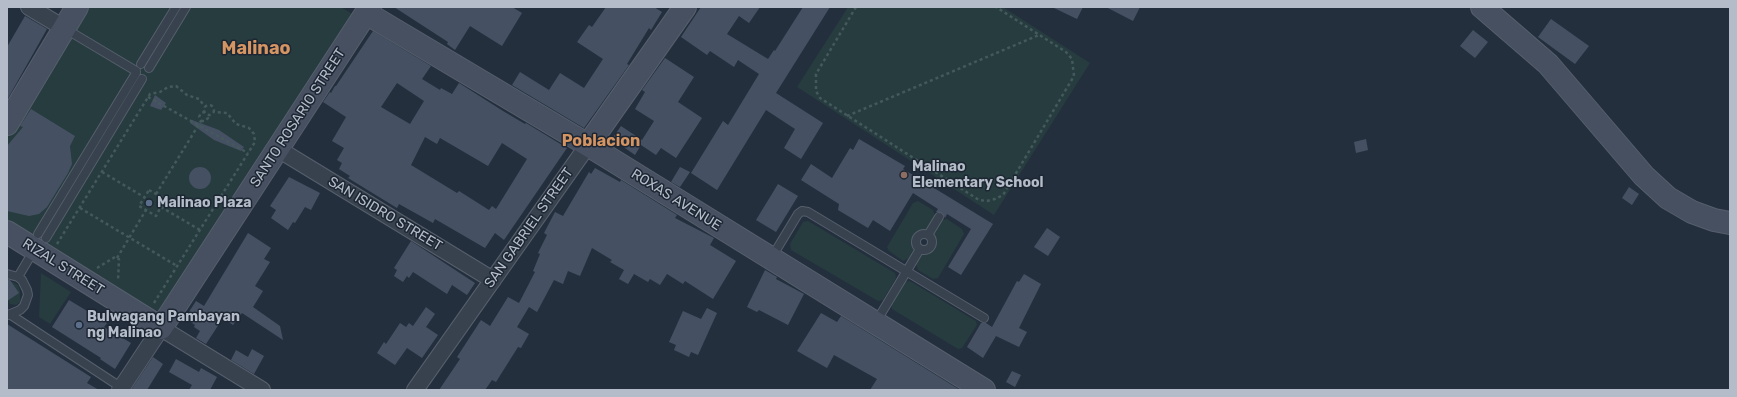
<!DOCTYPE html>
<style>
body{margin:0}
#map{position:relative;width:1737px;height:397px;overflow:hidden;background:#242f3e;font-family:Rubik,sans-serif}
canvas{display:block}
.frame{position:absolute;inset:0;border:8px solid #b4bcc9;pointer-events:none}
</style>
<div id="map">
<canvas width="1737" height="397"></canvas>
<div class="frame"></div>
</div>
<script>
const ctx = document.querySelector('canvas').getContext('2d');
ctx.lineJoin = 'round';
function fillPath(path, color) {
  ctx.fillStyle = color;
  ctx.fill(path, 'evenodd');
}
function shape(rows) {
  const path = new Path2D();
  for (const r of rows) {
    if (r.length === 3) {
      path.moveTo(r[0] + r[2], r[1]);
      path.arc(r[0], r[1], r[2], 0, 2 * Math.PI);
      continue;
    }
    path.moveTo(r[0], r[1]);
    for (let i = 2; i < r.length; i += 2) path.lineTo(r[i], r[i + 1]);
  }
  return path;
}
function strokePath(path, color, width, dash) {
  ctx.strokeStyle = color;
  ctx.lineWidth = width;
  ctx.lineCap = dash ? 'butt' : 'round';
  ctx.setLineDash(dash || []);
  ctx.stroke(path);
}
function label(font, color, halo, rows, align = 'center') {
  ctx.font = font + ' Rubik,sans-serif';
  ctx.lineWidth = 3;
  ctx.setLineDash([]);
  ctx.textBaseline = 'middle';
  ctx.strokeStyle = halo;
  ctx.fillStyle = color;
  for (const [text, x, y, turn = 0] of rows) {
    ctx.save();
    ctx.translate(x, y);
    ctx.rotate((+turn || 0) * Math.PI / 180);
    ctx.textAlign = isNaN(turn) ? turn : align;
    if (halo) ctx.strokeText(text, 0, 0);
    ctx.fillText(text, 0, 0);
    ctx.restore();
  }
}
fillPath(shape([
 [86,7,341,7,354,15,156,315,7,223,7,139],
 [848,7,1003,7,1090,63,994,215,797,87],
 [918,201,933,210,935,216,926,230,920,230,914,234,912,242,914,250,908,259,903,261,889,251,887,247,913,203],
 [947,219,962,229,964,234,938,278,933,279,918,270,916,264,922,254,929,253,934,248,936,242,934,234,942,220],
 [808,221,895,273,896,278,883,300,878,301,791,250,790,244,803,222],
 [41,273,71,292,50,324,39,317],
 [910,281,976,321,977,325,962,348,958,349,892,309,892,304,905,282],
 [13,282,18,285,20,291,20,302,16,305,10,304,8,299,7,283]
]), '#263c3f');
fillPath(shape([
 [200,179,8]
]), '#394c67');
fillPath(shape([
 [394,7,512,7,522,13,502,46,470,26,455,50,447,44,448,42],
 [606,7,654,7,662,12,651,30,649,28,627,64,629,65,584,128,512,85,520,72,549,90,560,73,584,88,603,59,577,42,589,25,592,27],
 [701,7,760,7,749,23,739,16,727,34,768,59,774,50,775,51,803,7,830,7,776,93,823,123,801,159,784,148,795,129,766,110,717,190,691,173,723,121,728,125,759,74,738,60,734,67,710,51,707,55,681,37],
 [1052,7,1083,7,1077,19],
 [1106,7,1140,7,1133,21],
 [25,16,47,29,7,100,7,47],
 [1551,19,1589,46,1575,64,1538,37],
 [1473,30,1488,42,1475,58,1460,46],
 [373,31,431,66,422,79,440,90,441,88,452,94,459,83,503,111,525,124,526,123,567,148,504,240,495,233,485,248,435,219,433,223,399,204,397,208,348,178,350,176,339,169,342,163,337,160,344,148,332,141,346,117,323,102,330,92,331,93,335,86,336,86],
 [397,83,424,101,410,124,381,107],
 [425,137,437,144,440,138,488,166,502,143,527,159,496,209,492,206,489,210,459,191,457,193,411,165],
 [665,58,694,77,678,102,702,118,676,158,661,148,656,155,641,145,635,155,612,139,621,126,642,140,654,121,635,109,645,92,642,90],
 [155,95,166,103,161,110,150,106],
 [31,109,75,136,70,146,72,164,68,173,47,207,39,214,29,216,7,211,7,146,23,127,20,126],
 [192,120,219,130,244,147,241,151,214,140,190,123],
 [859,139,905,166,903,169,993,224,961,275,948,267,971,229,947,214,945,218,942,213,936,212,938,209,913,193,890,231,873,220,868,228,838,210,839,204,801,180,811,164,832,178,850,148,853,150],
 [1366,139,1368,150,1356,153,1354,142],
 [680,167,690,172,680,187,671,182],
 [200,178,11],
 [595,168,620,182,621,180,677,215,675,218,714,238,710,245,736,261,713,299,685,281,683,284,667,274,660,285,650,279,648,282,634,274,628,284,619,279,624,270,610,262,612,260,592,248,580,276,568,271,563,284,554,280,537,312,529,307,517,327,529,334,521,348,518,347,496,382,492,380,485,390,439,390,460,359,457,357,481,320,490,326,508,297,519,303,535,272,533,271,540,254,538,253,547,235,544,233,555,212,563,216,589,172,591,174],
 [289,177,320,193,311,210,305,207,295,223,293,222,288,230,271,218,276,210,270,206],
 [778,184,798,196,776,232,756,220],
 [1629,187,1639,194,1632,205,1622,198],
 [1047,228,1060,237,1048,256,1034,247],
 [248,233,271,248,264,259,270,262,255,286,263,291,253,307,280,326,283,340,242,313,233,325,223,318,206,344,196,338,200,331,194,327,195,325,185,318,196,301,204,306],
 [411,241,475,283,467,295,452,285,447,294,413,272,409,278,407,276,403,282,394,276,397,270,394,268],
 [765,270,777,277,776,279,804,294,788,325,759,310,757,312,747,307],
 [1024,274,1041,284,1019,328,1027,332,1019,347,996,336,983,358,967,347,981,323,986,323,992,327,1017,281,1019,282],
 [7,280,10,280,19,293,7,301],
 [69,300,107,323,104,327,131,343,115,369,100,359,101,358,52,327],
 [426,307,435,314,426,327,438,335,422,358,407,348,395,365,377,353,384,342,386,344,400,323,406,327,409,323,413,326],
 [707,308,717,313,698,355,691,352,689,357,674,350,676,345,669,342,683,311,701,319],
 [821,313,837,322,841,316,960,390,870,390,877,379,834,355,827,368,797,351],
 [7,324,91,377,87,383,99,390,7,390],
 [252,349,264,356,254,374,231,360,236,350,248,357],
 [153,357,163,364,147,390,131,390],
 [176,359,199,372,201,368,217,377,210,390,189,390,192,385,169,372],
 [1012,371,1021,375,1015,387,1006,382]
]), '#455162');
const lane = shape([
 [64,28,136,71],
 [141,64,176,7],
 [149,68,186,7],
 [38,234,136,73],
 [924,242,8],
 [928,235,939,217],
 [46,238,142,79],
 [772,257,798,214,802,211,808,212,984,318],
 [7,274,18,277,22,280,27,290,28,295,24,306,20,310,8,315],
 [18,277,34,250],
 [11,315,122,388],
 [876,322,920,249]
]);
const street = shape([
 [29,7,64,28],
 [278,149,493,280],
 [120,390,161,328,262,390],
 [415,390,588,145]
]);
const secondary = shape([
 [1482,7,1548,64,1644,176,1668,198,1692,212,1714,220,1730,223],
 [366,13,588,145,984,390],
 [7,124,77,7],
 [588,145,685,7],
 [7,232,161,328,370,7]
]);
strokePath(lane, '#565f6c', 10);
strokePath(street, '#565f6c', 18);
strokePath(secondary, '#565f6c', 24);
strokePath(shape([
 [856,7,816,74,816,91,820,98,979,200,987,201,995,199,1003,195,1074,76,1072,59,1066,52,996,7],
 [148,97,248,153],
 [209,110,5],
 [847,116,1039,35],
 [201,121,205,121,208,118,208,115],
 [102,172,144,197],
 [149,190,165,199,156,216,139,206,149,190],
 [156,194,201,121,199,117,201,113,204,112],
 [161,207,200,230],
 [80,208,177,266],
 [57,244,150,94,160,92,168,87,176,86,187,95,199,99,205,107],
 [117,258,146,210],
 [97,268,115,257,119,259,118,281],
 [154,303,255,142,254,134,249,128,236,124,227,113,213,112]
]), '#44595c', 2.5, [3, 3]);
strokePath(lane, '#38414e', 8);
strokePath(street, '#38414e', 16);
strokePath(secondary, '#465061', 22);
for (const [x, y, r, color] of [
 [904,175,4,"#8d6e63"],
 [149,203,4,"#5c6f8a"],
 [79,325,4,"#5c6f8a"]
]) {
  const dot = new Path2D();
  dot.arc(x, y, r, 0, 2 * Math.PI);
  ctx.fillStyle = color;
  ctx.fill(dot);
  strokePath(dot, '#1d2633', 1.5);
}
label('14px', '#b4bcc9', '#1d2633', [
 ["SANTO ROSARIO STREET",298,118,-57],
 ["ROXAS AVENUE",676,200,32],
 ["SAN ISIDRO STREET",385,214,31],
 ["SAN GABRIEL STREET",529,228,-55],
 ["RIZAL STREET",63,267,32]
]);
label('bold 14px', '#b4bcc9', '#1d2633', [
 ["Malinao",912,167],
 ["Elementary School",912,183],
 ["Malinao Plaza",157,203],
 ["Bulwagang Pambayan",87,317],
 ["ng Malinao",87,333]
], 'left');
label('bold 16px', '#d59563', '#1d2633', [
 ["Poblacion",601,141]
]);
label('bold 18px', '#d59563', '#1d2633', [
 ["Malinao",256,49]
]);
</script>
